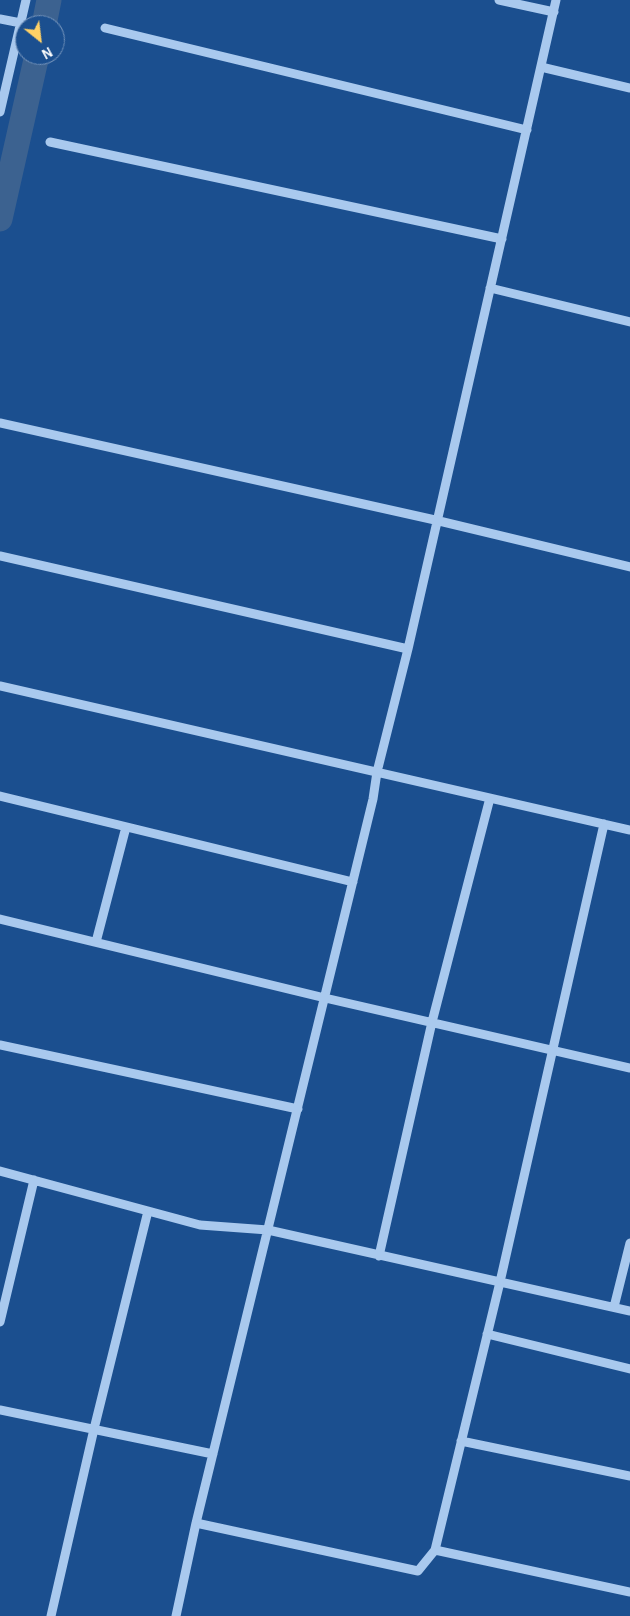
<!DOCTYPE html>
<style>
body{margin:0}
#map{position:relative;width:630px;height:1616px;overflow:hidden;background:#1b4f8f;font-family:"Alegreya Sans",sans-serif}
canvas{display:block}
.north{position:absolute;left:15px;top:15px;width:50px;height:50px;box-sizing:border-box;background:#1b4f8f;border:1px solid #7695bc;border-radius:50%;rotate:151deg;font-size:14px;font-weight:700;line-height:20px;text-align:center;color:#fff}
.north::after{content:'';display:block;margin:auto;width:18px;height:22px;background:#ffd166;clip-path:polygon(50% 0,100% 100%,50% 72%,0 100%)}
</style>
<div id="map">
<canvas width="630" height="1616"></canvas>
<div class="north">N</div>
</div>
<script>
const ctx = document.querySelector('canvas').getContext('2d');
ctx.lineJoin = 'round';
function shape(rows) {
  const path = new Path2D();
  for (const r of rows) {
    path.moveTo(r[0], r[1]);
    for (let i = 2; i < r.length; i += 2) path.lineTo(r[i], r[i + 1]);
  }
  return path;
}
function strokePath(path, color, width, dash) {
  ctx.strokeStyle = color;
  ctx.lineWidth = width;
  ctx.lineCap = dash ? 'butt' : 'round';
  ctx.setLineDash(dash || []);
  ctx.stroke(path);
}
strokePath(shape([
 [44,25,49,0],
 [0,219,37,55]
]), '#3c6290', 25);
strokePath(shape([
 [499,0,554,12],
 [0,19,21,23],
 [105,28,527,130],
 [541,67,630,88],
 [0,112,26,0],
 [50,142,502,239],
 [490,288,630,322],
 [0,423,435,520,630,567],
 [0,556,408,649],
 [0,686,630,830],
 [0,796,353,882],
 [0,919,325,998,630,1068],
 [96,942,126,827],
 [0,1045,298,1109],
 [0,1171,200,1225,268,1230,630,1311],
 [379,1256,432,1022,490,798],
 [614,1307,630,1243],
 [0,1322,34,1180],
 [487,1334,630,1369],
 [0,1410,213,1454],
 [461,1441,630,1476],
 [196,1523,418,1571,435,1550,630,1592],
 [435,1550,500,1282,604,824],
 [51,1616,94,1429,148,1211],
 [176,1616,196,1523,373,799,377,772,408,649,556,0]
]), '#a9c9ee', 9);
</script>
